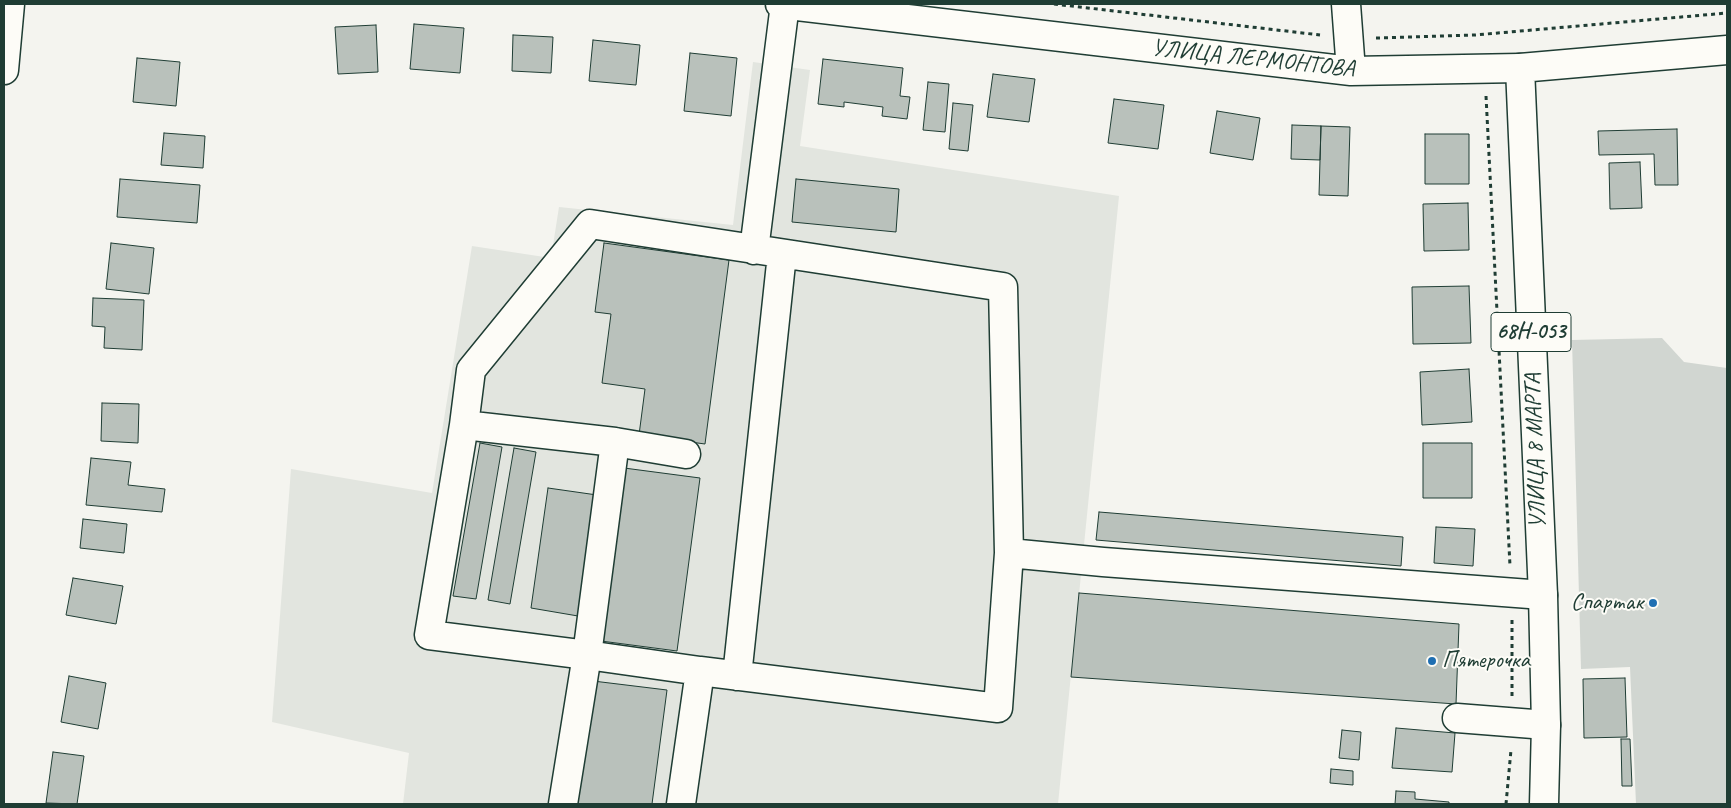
<!DOCTYPE html>
<meta charset="utf-8">
<style>
body{margin:0}
#map{position:relative;width:1731px;height:808px;overflow:hidden;background:#f4f4ef;font-family:Caveat,sans-serif}
canvas{display:block}
.frame{position:absolute;inset:0;border:5px solid #1f3d34;pointer-events:none}
</style>
<div id="map">
<canvas width="1731" height="808"></canvas>
<div class="frame"></div>
</div>
<script>
const ctx = document.querySelector('canvas').getContext('2d');
ctx.lineJoin = 'round';
function fillPath(path, color) {
  ctx.fillStyle = color;
  ctx.fill(path, 'evenodd');
}
function shape(rows) {
  const path = new Path2D();
  for (const r of rows) {
    path.moveTo(r[0], r[1]);
    for (let i = 2; i < r.length; i += 2) path.lineTo(r[i], r[i + 1]);
  }
  return path;
}
function strokePath(path, color, width, dash) {
  ctx.strokeStyle = color;
  ctx.lineWidth = width;
  ctx.lineCap = dash ? 'butt' : 'round';
  ctx.setLineDash(dash || []);
  ctx.stroke(path);
}
function label(font, color, halo, rows, align = 'center') {
  ctx.font = font + ' Caveat,sans-serif';
  ctx.lineWidth = 4;
  ctx.setLineDash([]);
  ctx.textBaseline = 'middle';
  ctx.strokeStyle = halo;
  ctx.fillStyle = color;
  for (const [text, x, y, turn = 0] of rows) {
    ctx.save();
    ctx.translate(x, y);
    ctx.rotate((+turn || 0) * Math.PI / 180);
    ctx.textAlign = isNaN(turn) ? turn : align;
    if (halo) ctx.strokeText(text, 0, 0);
    ctx.fillText(text, 0, 0);
    ctx.restore();
  }
}
fillPath(shape([
 [753,62,810,70,800,146,1119,196,1058,804,403,804,409,753,272,722,291,469,432,493,472,246,551,258,559,207,733,225]
]), '#e2e5df');
fillPath(shape([
 [1662,338,1684,362,1727,368,1727,804,1636,804,1630,667,1581,669,1572,340]
]), '#d1d6d1');
const building = shape([
 [414,24,464,28,460,73,410,69,414,24],
 [376,25,378,72,338,74,335,27,376,25],
 [513,35,553,37,551,73,512,71,513,35],
 [593,40,640,45,636,85,589,81,593,40],
 [690,53,737,58,731,116,684,111,690,53],
 [137,58,180,62,176,106,133,102,137,58],
 [823,59,903,68,900,96,910,97,907,119,882,116,883,107,844,102,844,107,818,104,823,59],
 [993,74,1035,79,1029,122,987,117,993,74],
 [928,82,949,84,945,132,923,130,928,82],
 [1114,99,1164,105,1158,149,1108,143,1114,99],
 [953,103,973,105,968,151,949,149,953,103],
 [1217,111,1260,118,1253,160,1210,153,1217,111],
 [1292,125,1321,126,1320,160,1291,159,1292,125],
 [1321,126,1350,127,1348,196,1319,195,1321,126],
 [1677,129,1678,185,1655,185,1654,154,1599,155,1598,131,1677,129],
 [164,133,205,136,203,168,161,165,164,133],
 [1425,134,1469,134,1469,184,1425,184,1425,134],
 [1640,162,1642,208,1610,209,1609,163,1640,162],
 [120,179,200,185,197,223,117,217,120,179],
 [796,179,899,189,896,232,792,222,796,179],
 [1468,203,1469,250,1424,251,1423,204,1468,203],
 [111,243,154,248,149,294,106,289,111,243],
 [604,243,729,260,705,444,639,435,645,389,602,383,611,314,595,312,604,243],
 [1469,286,1471,343,1413,344,1412,287,1469,286],
 [93,298,144,300,142,350,104,348,105,327,92,326,93,298],
 [1469,369,1472,422,1422,425,1420,372,1469,369],
 [102,403,139,404,138,443,101,441,102,403],
 [480,443,502,447,476,599,453,596,480,443],
 [1423,443,1472,443,1472,498,1423,498,1423,443],
 [514,448,536,452,510,604,488,600,514,448],
 [91,458,131,462,128,485,165,489,162,512,86,505,91,458],
 [624,468,700,478,677,651,601,641,624,468],
 [548,488,597,495,578,616,531,608,548,488],
 [1099,512,1403,537,1401,566,1096,540,1099,512],
 [83,519,127,524,124,553,80,548,83,519],
 [1436,527,1475,529,1473,566,1434,563,1436,527],
 [73,578,123,586,116,624,66,615,73,578],
 [1079,593,1459,624,1456,704,1071,677,1079,593],
 [69,676,106,683,98,729,61,722,69,676],
 [1625,678,1627,737,1584,738,1583,679,1625,678],
 [593,681,667,690,652,804,577,804,593,681],
 [1396,728,1455,733,1452,772,1392,768,1396,728],
 [1342,730,1361,732,1359,760,1339,758,1342,730],
 [1621,739,1630,739,1632,786,1622,786,1621,739],
 [53,752,84,756,77,804,46,803,53,752],
 [1331,769,1353,771,1353,785,1330,783,1331,769],
 [1396,791,1415,792,1415,799,1449,802,1449,804,1395,804,1396,791]
]);
fillPath(building, '#b9c1bb');
strokePath(building, '#1f3d34', 1);
const minor = shape([
 [780,4,1351,71,1520,68],
 [1346,4,1351,71],
 [4,70,10,4],
 [754,250,785,4],
 [464,425,471,370,590,224,1003,287,1009,553,1103,562,1543,595],
 [464,425,615,442,587,655,429,635,464,425],
 [615,442,686,454],
 [737,676,782,254],
 [1457,718,1546,725],
 [563,804,587,655,700,671],
 [681,804,700,671,998,708,1009,553]
]);
const major = shape([
 [1544,804,1546,725,1543,595,1520,68,1727,50]
]);
strokePath(minor, '#1f3d34', 31);
strokePath(major, '#1f3d34', 31);
strokePath(shape([
 [1054,4,1320,35],
 [1376,38,1475,35,1727,13],
 [1486,96,1510,566],
 [1512,696,1512,620],
 [1506,804,1511,750]
]), '#1f3d34', 3, [4, 4]);
strokePath(minor, '#fdfcf7', 28);
strokePath(major, '#fdfcf7', 28);
for (const [x, y, r, color] of [
 [1653,603,5,"#1f6fb2"],
 [1432,661,5,"#1f6fb2"]
]) {
  const dot = new Path2D();
  dot.arc(x, y, r, 0, 2 * Math.PI);
  ctx.fillStyle = color;
  ctx.fill(dot);
  strokePath(dot, '#fdfcf7', 2);
}
for (const [x, y, w] of [
 [1531,332,80]
]) {
  const box = new Path2D();
  box.roundRect(x - w / 2, y - 19.5, w, 39, 4);
  ctx.fillStyle = '#fdfcf7';
  ctx.fill(box);
  strokePath(box, '#1f3d34', 1);
}
label('bold 22px', '#1f3d34', null, [
 ["68Н-053",1531,332]
]);
label('24px', '#1f3d34', '#fdfcf7', [
 ["УЛИЦА ЛЕРМОНТОВА",1253,59,6],
 ["УЛИЦА 8 МАРТА",1536,451,-92]
]);
label('24px', '#1f3d34', '#fdfcf7', [
 ["Спартак",1643,603],
 ["Пятерочка",1442,661,"left"]
], 'right');
</script>
